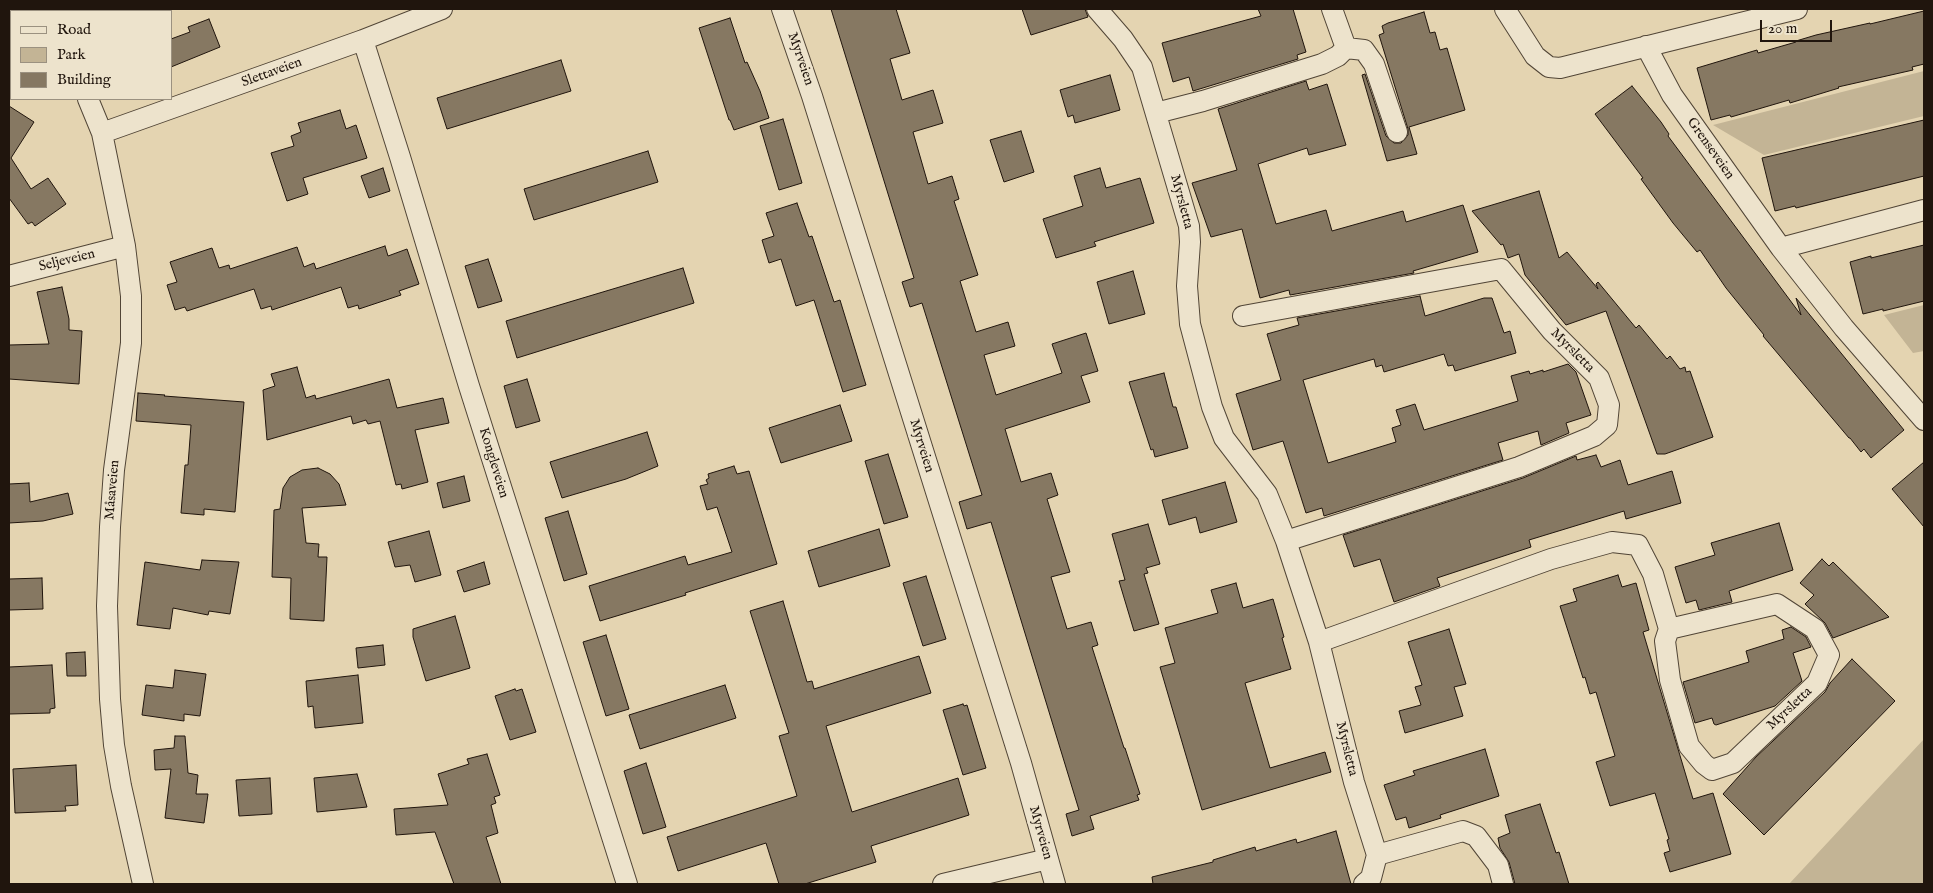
<!DOCTYPE html>
<meta charset="utf-8">
<style>
body{margin:0}
#map{position:relative;width:1933px;height:893px;overflow:hidden;background:#e4d4b1;font-family:"IM FELL English",serif}
canvas{display:block}
.frame{position:absolute;inset:0;border:10px solid #20150d;pointer-events:none}
.legend{position:absolute;left:10px;top:10px;width:162px;height:90px;box-sizing:border-box;background:#ede3cc;border:1px solid #9b9180;margin:0;padding:6px 9px;list-style:none;font-size:15px;color:#20150d}
.legend li{display:flex;align-items:center;gap:10px;height:25px}
.legend b{width:25px;border:1px solid #9b9180}
.scale{position:absolute;left:1760px;top:20px;width:72px;height:22px;box-sizing:border-box;border:2px solid #20150d;border-top:0;padding-left:6px;font-size:15px;line-height:18px;white-space:nowrap;color:#20150d;-webkit-text-stroke:4px #ede3cc;paint-order:stroke}
</style>
<div id="map">
<canvas width="1933" height="893"></canvas>
<div class="frame"></div>
<ul class="legend">
<li><b style="height:6px;background:#ede3cc"></b>Road</li>
<li><b style="height:14px;background:#c3b495"></b>Park</li>
<li><b style="height:14px;background:#867862"></b>Building</li>
</ul>
<div class="scale">20 m</div>
</div>
<script>
const ctx = document.querySelector('canvas').getContext('2d');
ctx.lineJoin = 'round';
function fillPath(path, color) {
  ctx.fillStyle = color;
  ctx.fill(path, 'evenodd');
}
function shape(rows) {
  const path = new Path2D();
  for (const r of rows) {
    path.moveTo(r[0], r[1]);
    for (let i = 2; i < r.length; i += 2) path.lineTo(r[i], r[i + 1]);
  }
  return path;
}
function strokePath(path, color, width, dash) {
  ctx.strokeStyle = color;
  ctx.lineWidth = width;
  ctx.lineCap = dash ? 'butt' : 'round';
  ctx.setLineDash(dash || []);
  ctx.stroke(path);
}
function label(font, color, halo, rows, align = 'center') {
  ctx.font = font + ' "IM FELL English",serif';
  ctx.lineWidth = 5;
  ctx.setLineDash([]);
  ctx.textBaseline = 'middle';
  ctx.strokeStyle = halo;
  ctx.fillStyle = color;
  for (const [text, x, y, turn = 0] of rows) {
    ctx.save();
    ctx.translate(x, y);
    ctx.rotate((+turn || 0) * Math.PI / 180);
    ctx.textAlign = isNaN(turn) ? turn : align;
    if (halo) ctx.strokeText(text, 0, 0);
    ctx.fillText(text, 0, 0);
    ctx.restore();
  }
}
fillPath(shape([
 [1924,71,1924,116,1764,155,1713,125],
 [1924,305,1924,351,1913,353,1884,315],
 [1924,739,1924,884,1789,884]
]), '#c3b495');
const building = shape([
 [831,9,896,9,910,53,890,59,902,100,933,90,943,123,913,132,928,184,952,176,959,199,954,201,978,275,960,281,976,332,1008,322,1015,346,984,355,996,395,1062,373,1052,344,1086,333,1098,371,1081,376,1090,402,1005,429,1021,482,1051,473,1058,495,1047,499,1070,572,1051,577,1067,629,1091,622,1098,645,1092,647,1124,748,1125,748,1140,794,1137,795,1139,800,1090,816,1094,829,1072,836,1066,814,1079,810,991,522,967,529,959,502,982,495,922,303,910,307,902,282,914,278,831,9],
 [1022,9,1085,9,1088,17,1031,35,1022,9],
 [1258,9,1293,9,1306,52,1297,55,1298,59,1193,91,1189,77,1173,82,1162,43,1261,16,1258,9],
 [1924,11,1924,64,1912,67,1913,70,1838,87,1839,88,1790,103,1789,100,1731,117,1730,115,1711,120,1697,68,1757,50,1758,53,1796,42,1796,41,1816,35,1870,23,1870,24,1924,11],
 [1424,12,1430,33,1435,32,1440,50,1447,48,1465,110,1409,127,1417,154,1387,161,1362,75,1365,74,1386,136,1394,143,1401,143,1408,135,1408,129,1379,35,1384,33,1382,26,1388,23,1424,12],
 [730,18,745,63,747,62,760,91,769,118,734,130,730,120,729,120,699,28,730,18],
 [209,19,220,47,171,67,171,39,190,32,188,27,209,19],
 [561,60,571,91,447,129,437,98,561,60],
 [1110,75,1120,110,1075,123,1073,115,1068,117,1060,90,1110,75],
 [1306,81,1309,90,1327,84,1346,145,1309,155,1307,148,1258,164,1276,224,1326,210,1332,231,1403,211,1406,222,1463,205,1478,252,1413,271,1414,273,1290,295,1289,290,1260,298,1242,229,1211,237,1192,183,1237,170,1218,109,1306,81],
 [1632,86,1661,122,1669,134,1668,136,1801,315,1796,298,1904,430,1871,458,1864,449,1861,452,1850,438,1849,438,1763,336,1764,335,1726,288,1700,250,1697,252,1673,223,1641,179,1643,178,1595,114,1632,86],
 [9,106,34,122,11,158,31,189,48,178,66,204,35,226,32,222,28,224,9,198,9,106],
 [340,110,346,129,356,125,367,158,303,178,308,194,287,201,271,153,294,146,291,136,301,132,298,123,340,110],
 [783,119,802,183,779,190,760,126,783,119],
 [1924,120,1924,176,1796,208,1795,206,1775,211,1762,158,1924,120],
 [1021,131,1034,172,1004,182,990,140,1021,131],
 [648,151,658,182,534,220,524,189,648,151],
 [383,168,390,191,369,198,361,176,383,168],
 [1100,168,1106,188,1140,178,1154,223,1094,242,1096,246,1056,258,1043,219,1083,206,1074,176,1100,168],
 [1539,191,1559,258,1567,252,1598,289,1596,284,1598,282,1636,328,1639,325,1667,359,1670,356,1680,369,1685,367,1686,372,1690,371,1713,437,1665,454,1657,454,1606,311,1566,325,1525,275,1519,254,1508,258,1503,244,1501,245,1472,211,1539,191],
 [797,203,809,237,812,236,834,302,840,300,866,385,843,392,814,300,796,306,781,259,769,263,762,240,774,236,766,213,797,203],
 [1924,245,1924,301,1883,311,1883,309,1863,314,1850,262,1871,256,1871,258,1924,245],
 [385,246,388,256,407,249,419,284,399,291,401,295,359,309,358,305,348,308,341,287,272,310,271,306,261,309,254,289,187,311,185,307,175,310,167,285,177,282,170,262,212,248,219,268,229,265,230,269,297,247,304,267,314,263,316,269,385,246],
 [488,259,502,301,478,308,465,266,488,259],
 [683,268,694,303,517,358,506,321,683,268],
 [1133,271,1145,314,1109,324,1097,282,1133,271],
 [62,287,69,319,69,330,82,331,79,384,9,379,9,345,49,344,37,292,62,287],
 [1420,296,1425,316,1484,298,1492,298,1504,333,1510,331,1516,353,1455,371,1453,365,1448,366,1444,354,1384,372,1382,365,1376,367,1374,359,1303,380,1328,463,1396,442,1392,428,1401,425,1396,410,1415,404,1424,430,1518,401,1511,376,1529,371,1530,374,1543,370,1543,372,1568,364,1576,372,1591,415,1566,423,1569,433,1541,445,1538,431,1498,443,1503,460,1324,516,1322,508,1306,513,1283,441,1253,450,1236,394,1281,380,1267,334,1299,325,1297,318,1420,296],
 [297,367,306,398,315,395,316,399,389,379,397,408,443,398,449,423,415,430,428,482,402,489,401,484,396,485,380,421,368,424,366,420,353,424,351,416,267,440,263,390,275,386,271,374,297,367],
 [1164,373,1173,407,1176,407,1188,448,1155,457,1153,449,1151,450,1129,382,1164,373],
 [527,379,540,421,516,428,504,386,527,379],
 [138,393,165,395,164,396,244,402,235,512,204,509,204,515,181,513,185,465,188,465,191,425,136,421,138,393],
 [840,405,852,441,781,463,769,428,840,405],
 [647,432,658,466,626,479,562,498,550,462,647,432],
 [888,454,908,517,884,524,865,461,888,454],
 [1596,455,1601,467,1620,460,1628,485,1672,471,1681,503,1626,519,1624,511,1529,540,1531,547,1437,578,1440,586,1394,602,1380,559,1354,567,1343,535,1523,478,1576,456,1577,460,1596,455],
 [1924,462,1924,527,1892,489,1924,462],
 [734,466,737,474,749,471,777,564,685,593,686,595,600,621,589,586,685,556,688,565,732,552,717,507,707,510,700,486,708,484,706,480,709,478,708,474,734,466],
 [318,468,330,474,339,484,346,505,302,508,306,543,319,544,318,557,327,557,324,621,290,619,291,578,272,577,274,510,280,509,283,488,290,477,302,470,318,468],
 [464,476,470,501,443,508,437,483,464,476],
 [1225,482,1237,522,1200,533,1196,517,1169,525,1162,500,1225,482],
 [29,483,30,502,68,493,73,514,43,521,9,523,9,484,29,483],
 [568,511,587,574,564,581,545,518,568,511],
 [1779,523,1793,570,1729,591,1732,602,1699,610,1696,600,1686,603,1675,567,1715,555,1711,543,1779,523],
 [1148,524,1160,564,1146,568,1148,573,1144,574,1159,624,1134,631,1119,581,1125,580,1112,534,1148,524],
 [879,529,890,566,819,587,808,551,879,529],
 [429,531,441,575,415,582,410,565,395,567,388,542,429,531],
 [1822,559,1829,566,1833,562,1889,617,1833,638,1825,623,1805,604,1814,595,1800,583,1822,559],
 [202,560,239,562,230,614,209,611,208,615,173,608,170,629,137,625,145,562,200,570,202,560],
 [484,562,490,584,464,592,457,571,484,562],
 [1618,575,1622,587,1636,583,1649,630,1643,632,1693,799,1713,793,1731,854,1670,872,1664,853,1670,851,1667,840,1669,839,1655,793,1610,806,1596,762,1615,756,1596,692,1590,694,1585,677,1583,678,1560,606,1577,601,1573,589,1618,575],
 [926,576,946,639,923,646,903,583,926,576],
 [42,578,43,609,9,610,9,579,42,578],
 [1236,583,1243,608,1273,599,1284,637,1282,638,1291,669,1245,683,1270,768,1325,752,1331,772,1202,810,1160,667,1175,663,1165,628,1218,613,1211,590,1236,583],
 [783,601,807,682,812,681,814,689,919,656,931,693,826,726,852,812,958,778,969,815,871,846,876,862,805,884,779,884,766,843,678,871,667,837,797,796,779,736,789,733,750,611,783,601],
 [455,616,470,668,426,681,413,637,413,629,455,616],
 [1791,627,1806,637,1811,647,1793,653,1802,681,1775,706,1716,725,1714,724,1712,718,1695,723,1683,682,1749,662,1746,651,1784,639,1782,630,1791,627],
 [1449,629,1466,684,1454,687,1463,716,1405,733,1399,711,1421,705,1415,687,1422,685,1408,642,1449,629],
 [606,635,629,709,606,716,583,642,606,635],
 [383,645,385,665,358,668,356,648,383,645],
 [85,652,86,676,67,676,66,653,85,652],
 [1852,659,1895,701,1764,835,1723,794,1756,757,1825,692,1830,683,1852,659],
 [52,665,55,708,50,709,50,713,9,714,9,667,52,665],
 [175,670,206,674,200,716,184,714,184,721,142,715,146,685,173,688,175,670],
 [358,675,363,723,315,728,313,706,308,707,306,681,358,675],
 [725,685,736,718,640,749,629,715,725,685],
 [515,689,516,691,522,689,536,732,510,740,495,696,515,689],
 [963,704,964,706,967,705,986,768,963,775,943,710,963,704],
 [175,736,185,736,188,773,198,775,196,794,208,794,204,823,165,818,171,769,155,770,154,750,174,748,175,736],
 [1485,749,1499,796,1440,815,1441,818,1409,828,1406,817,1396,820,1384,785,1415,775,1413,771,1485,749],
 [487,754,500,795,494,797,496,803,491,805,498,833,486,837,501,884,454,884,435,832,396,835,394,809,448,805,438,774,469,764,467,759,487,754],
 [646,763,666,827,643,834,624,771,646,763],
 [76,765,78,805,65,806,66,811,15,813,13,769,76,765],
 [357,774,367,807,317,812,314,778,357,774],
 [270,778,272,814,239,816,236,780,270,778],
 [1540,804,1556,853,1559,852,1569,884,1515,884,1509,862,1500,848,1498,838,1510,833,1505,815,1540,804],
 [1336,831,1351,884,1153,884,1152,877,1213,862,1213,860,1255,847,1256,851,1296,839,1297,843,1336,831]
]);
fillPath(building, '#867862');
strokePath(building, '#20150d', 1);
const minor = shape([
 [37,9,40,11],
 [782,9,812,96,1021,763,1055,884],
 [1097,9,1123,39,1142,67,1189,226,1190,242,1187,286,1190,324,1212,407,1224,438,1267,494,1286,541,1319,642,1354,782,1377,855,1371,878,1364,884],
 [1505,9,1535,56,1549,67,1560,68,1797,9],
 [363,40,400,157,469,386,627,884],
 [1646,46,1672,95,1781,248,1844,328,1924,420],
 [1346,48,1364,50,1374,64,1397,132],
 [88,99,102,133,125,246,131,296,131,343,114,470,110,527,107,606,110,699,114,745,121,786,143,884],
 [1156,113,1203,101,1322,64,1338,56,1346,48,1332,9],
 [102,133,363,40,442,9],
 [1781,248,1924,210],
 [9,276,125,246],
 [1243,316,1501,269,1552,331,1599,378,1609,405,1607,425,1594,436,1519,467,1286,541],
 [1319,642,1551,559,1612,542,1638,545,1653,574,1669,629,1665,641,1670,680,1689,746,1704,764,1712,770,1733,763,1817,683,1829,655,1815,629,1777,604,1669,629],
 [1377,855,1463,831,1476,836,1498,865,1503,884],
 [943,884,1048,859]
]);
strokePath(minor, '#514536', 22);
strokePath(minor, '#ede3cc', 20);
label('14px', '#20150d', '#ede3cc', [
 ["Myrveien",800,59,71],
 ["Slettaveien",272,73,-20],
 ["Grenseveien",1710,149,55],
 ["Myrsletta",1181,202,75],
 ["Seljeveien",67,261,-14],
 ["Myrsletta",1572,351,45],
 ["Myrveien",921,446,73],
 ["Kongleveien",493,463,73],
 ["Måsaveien",113,490,-85],
 ["Myrsletta",1790,709,-43],
 ["Myrsletta",1346,749,76],
 ["Myrveien",1040,833,74]
]);
</script>
